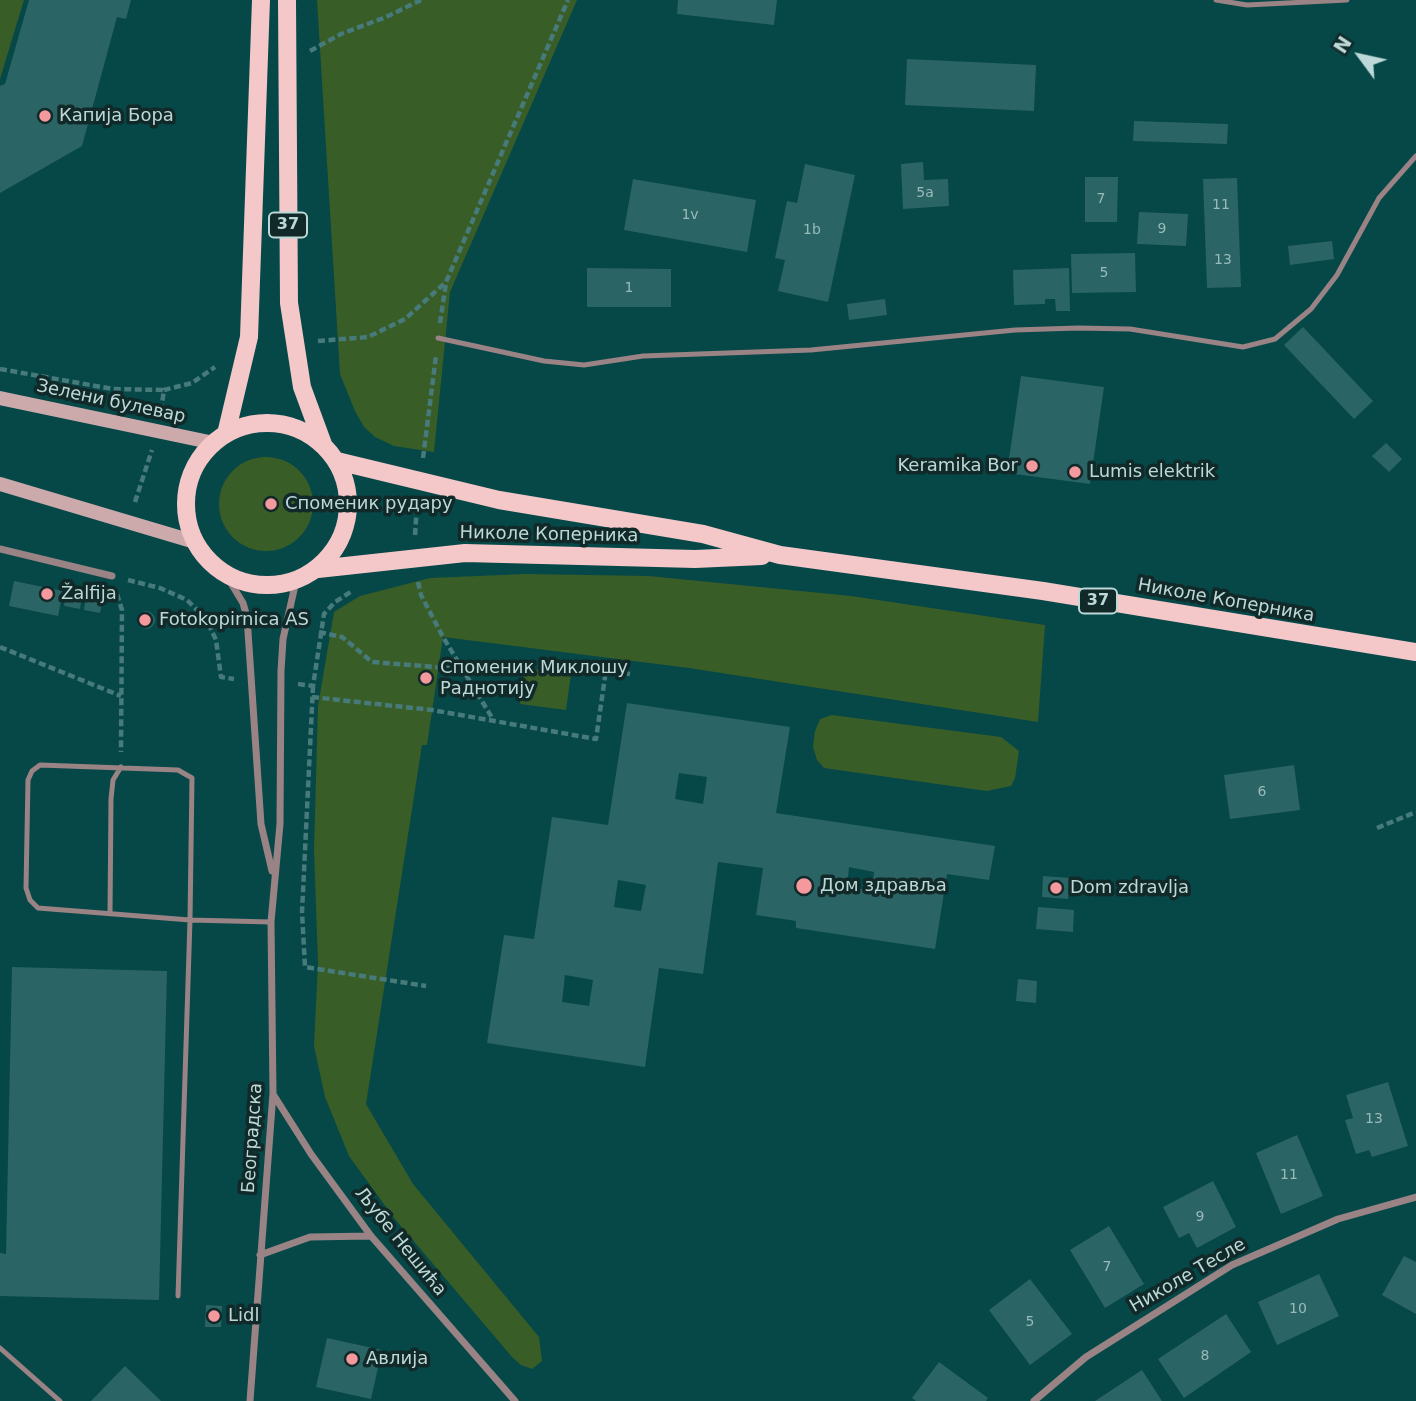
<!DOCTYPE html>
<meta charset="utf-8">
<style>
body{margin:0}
#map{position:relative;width:1416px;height:1401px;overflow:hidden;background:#064748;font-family:"DejaVu Sans",sans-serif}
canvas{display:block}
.north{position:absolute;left:1325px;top:21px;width:70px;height:70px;-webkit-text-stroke:5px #112929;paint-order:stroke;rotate:303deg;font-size:19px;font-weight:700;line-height:28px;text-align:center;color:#bcd8d7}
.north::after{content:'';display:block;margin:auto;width:24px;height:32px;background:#bcd8d7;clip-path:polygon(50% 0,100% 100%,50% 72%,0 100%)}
</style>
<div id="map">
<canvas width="1416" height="1401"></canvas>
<div class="north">N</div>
</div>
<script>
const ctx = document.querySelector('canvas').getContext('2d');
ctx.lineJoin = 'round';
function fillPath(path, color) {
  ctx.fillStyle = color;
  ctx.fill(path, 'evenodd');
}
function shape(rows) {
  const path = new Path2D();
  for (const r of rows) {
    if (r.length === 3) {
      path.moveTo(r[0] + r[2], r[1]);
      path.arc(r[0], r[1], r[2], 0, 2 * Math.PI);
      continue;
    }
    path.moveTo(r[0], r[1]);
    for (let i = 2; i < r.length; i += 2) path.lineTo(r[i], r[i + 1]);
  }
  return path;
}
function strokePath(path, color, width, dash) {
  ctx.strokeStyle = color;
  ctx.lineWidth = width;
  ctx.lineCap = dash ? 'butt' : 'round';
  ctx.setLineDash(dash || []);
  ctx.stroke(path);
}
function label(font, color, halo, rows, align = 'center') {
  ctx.font = font + ' "DejaVu Sans",sans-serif';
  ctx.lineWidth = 7;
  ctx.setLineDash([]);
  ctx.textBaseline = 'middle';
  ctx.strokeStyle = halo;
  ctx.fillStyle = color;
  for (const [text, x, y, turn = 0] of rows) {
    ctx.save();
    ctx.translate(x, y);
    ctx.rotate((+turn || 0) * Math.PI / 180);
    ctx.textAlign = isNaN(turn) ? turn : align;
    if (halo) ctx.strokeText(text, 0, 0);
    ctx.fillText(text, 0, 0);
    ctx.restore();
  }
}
fillPath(shape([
 [0,0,24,0,0,79],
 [317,0,577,0,450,292,434,452,394,446,375,437,364,427,355,411,340,374],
 [266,504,47],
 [526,574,649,576,851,596,1045,625,1038,722,689,668,443,637,427,745,422,745,366,1104,413,1184,539,1337,542,1361,532,1369,521,1365,512,1357,394,1218,349,1156,325,1097,314,1046,318,963,314,849,318,706,334,612,360,596,430,578],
 [525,668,571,674,566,710,520,704],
 [832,715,1001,737,1019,751,1015,778,1011,786,987,791,824,768,817,760,813,747,815,731,820,719]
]), '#395d27');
fillPath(shape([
 [29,0,131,0,126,19,117,17,82,146,0,193,0,86,5,84],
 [678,0,777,0,774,25,677,14],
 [907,59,1036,65,1034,111,905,105],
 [1134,121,1228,124,1227,144,1133,141],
 [923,162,924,180,948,179,949,206,903,209,901,164],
 [805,164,855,175,828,302,778,291,785,260,775,258,787,201,797,203],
 [1085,177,1118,177,1117,222,1085,222],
 [1237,178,1241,287,1207,288,1203,179],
 [633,179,756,200,747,252,624,230],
 [1139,212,1188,214,1186,246,1137,244],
 [1332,241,1334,259,1290,265,1288,246],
 [1135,253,1136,292,1072,293,1071,254],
 [587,268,671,269,671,307,587,307],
 [1069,268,1070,311,1056,311,1055,299,1045,299,1045,304,1014,305,1013,270],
 [885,299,887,315,849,320,847,304],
 [1303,327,1373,401,1354,419,1284,345],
 [1021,376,1104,387,1090,484,1007,473],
 [1386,443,1402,459,1389,472,1372,456],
 [14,581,63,591,58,616,9,606],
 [66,592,82,595,80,609,64,606],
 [86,596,103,599,100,613,84,610],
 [146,620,9],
 [627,703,790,727,776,813,995,846,989,880,947,874,935,949,796,928,796,921,756,915,763,868,718,862,703,974,659,968,645,1067,487,1043,504,935,534,939,552,817,608,825],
 [679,773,707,777,703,804,675,799],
 [849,867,874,872,872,890,847,887],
 [618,880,646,885,641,911,614,907],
 [565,975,593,980,589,1006,562,1002],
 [1294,765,1300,810,1230,819,1224,775],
 [1043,876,1070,878,1068,899,1042,897],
 [1038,907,1074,910,1073,932,1036,929],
 [12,967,167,971,159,1300,0,1296,0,1253,6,1254],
 [1018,979,1037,981,1036,1003,1016,1001],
 [1388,1082,1408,1146,1372,1157,1369,1150,1356,1154,1345,1120,1353,1118,1346,1095],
 [1297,1135,1323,1196,1281,1214,1256,1153],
 [1213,1181,1236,1227,1197,1248,1189,1233,1179,1238,1163,1207],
 [1109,1226,1144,1284,1105,1308,1070,1250],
 [1404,1256,1416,1262,1416,1314,1382,1295],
 [1319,1274,1339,1316,1277,1345,1258,1302],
 [1030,1279,1072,1334,1030,1365,989,1310],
 [206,1305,222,1306,221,1327,205,1327],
 [1226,1314,1251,1352,1184,1398,1158,1359],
 [327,1338,382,1350,371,1399,316,1387],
 [939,1362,988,1398,986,1401,916,1401,912,1398],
 [125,1366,161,1401,91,1401],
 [1142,1370,1162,1401,1095,1401]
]), '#2b6464');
strokePath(shape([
 [310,51,341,34,386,17,421,0],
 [440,323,446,283],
 [318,341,368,337,405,319,446,282,568,0],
 [0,369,113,389,164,390],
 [161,411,164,390,192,383,215,367],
 [423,458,436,356],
 [135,502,152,450],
 [415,535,417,505],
 [128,580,160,588,187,600,206,619,216,640,221,677,234,679],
 [418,582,421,595,443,637,494,721],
 [117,594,122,610,121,752],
 [319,632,342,637,372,662,462,669],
 [0,647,121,696],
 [298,684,313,686,324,614,335,602,352,591],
 [313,686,302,912,305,967,426,986],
 [312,697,432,710,596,739,606,670,630,674],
 [1377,828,1416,812]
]), '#477a7b', 4.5, [7, 3.5]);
strokePath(shape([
 [1216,0,1247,5,1347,0],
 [438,338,544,361,584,365,643,356,811,350,1015,330,1078,328,1130,329,1243,347,1275,339,1311,309,1337,275,1379,198,1416,156],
 [110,914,111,799,113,780,121,767],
 [178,1296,190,920,192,778,178,770,40,765,32,771,28,780,26,888,30,900,38,908,190,920,271,922],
 [0,1348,60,1401]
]), '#998384', 5);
strokePath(shape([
 [0,549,112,576],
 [226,575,243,603,247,617,261,824,272,871],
 [273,1094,311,1154,371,1236,515,1401],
 [260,1255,310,1237,371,1236],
 [250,1401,273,1093,271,922,280,824,281,671,283,639,296,581],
 [1034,1401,1086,1357,1232,1265,1338,1219,1416,1197]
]), '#998384', 7);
strokePath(shape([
 [0,398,214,443],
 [0,484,195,542]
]), '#ccaaab', 14);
strokePath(shape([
 [287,0,289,303,302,387,323,444],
 [267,504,81],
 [226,434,249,337,261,0],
 [337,461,499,500,703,534,780,555,1043,591,1416,652],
 [318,569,465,553,695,559,762,556]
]), '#f4c7c9', 18);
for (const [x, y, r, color] of [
 [45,116,7,"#f49a9f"],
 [1032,466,7,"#f49a9f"],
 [1075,472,7,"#f49a9f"],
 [271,504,7,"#f49a9f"],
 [47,594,7,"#f49a9f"],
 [145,620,7,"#f49a9f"],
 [426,678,7,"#f49a9f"],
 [804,886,9,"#f49a9f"],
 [1056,888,7,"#f49a9f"],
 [214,1316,7,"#f49a9f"],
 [352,1359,7,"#f49a9f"]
]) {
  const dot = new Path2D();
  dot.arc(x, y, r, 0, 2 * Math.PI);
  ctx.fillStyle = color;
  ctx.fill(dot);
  strokePath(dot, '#112929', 2.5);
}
label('14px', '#98bbba', null, [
 ["5a",925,193],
 ["7",1101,199],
 ["11",1221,205],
 ["1v",690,215],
 ["9",1162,229],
 ["1b",812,230],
 ["13",1223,260],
 ["5",1104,273],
 ["1",629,288],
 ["6",1262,792],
 ["13",1374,1119],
 ["11",1289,1175],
 ["9",1200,1217],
 ["7",1107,1267],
 ["10",1298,1309],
 ["5",1030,1322],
 ["8",1205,1356]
]);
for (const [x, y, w] of [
 [288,225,38],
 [1098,601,38]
]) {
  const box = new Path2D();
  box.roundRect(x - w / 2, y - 12.5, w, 25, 5);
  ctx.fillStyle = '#112929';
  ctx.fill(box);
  strokePath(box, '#bcd8d7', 2);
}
label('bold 16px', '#bcd8d7', null, [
 ["37",288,225],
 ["37",1098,601]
]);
label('18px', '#bcd8d7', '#112929', [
 ["Капија Бора",59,116],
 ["Keramika Bor",1018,466,"right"],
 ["Lumis elektrik",1089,472],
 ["Споменик рудару",285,504],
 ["Žalfija",61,594],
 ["Fotokopirnica AS",159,620],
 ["Споменик Миклошу",440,668],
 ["Раднотију",440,689],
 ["Дом здравља",820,886],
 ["Dom zdravlja",1070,888],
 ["Lidl",228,1316],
 ["Авлија",366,1359]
], 'left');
label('18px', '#bcd8d7', '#112929', [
 ["Зелени булевар",111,402,12],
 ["Николе Коперника",549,535,1],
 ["Николе Коперника",1226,601,10],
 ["Београдска",253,1138,-86],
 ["Љубе Нешића",400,1242,51],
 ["Николе Тесле",1188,1276,-30]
]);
</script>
